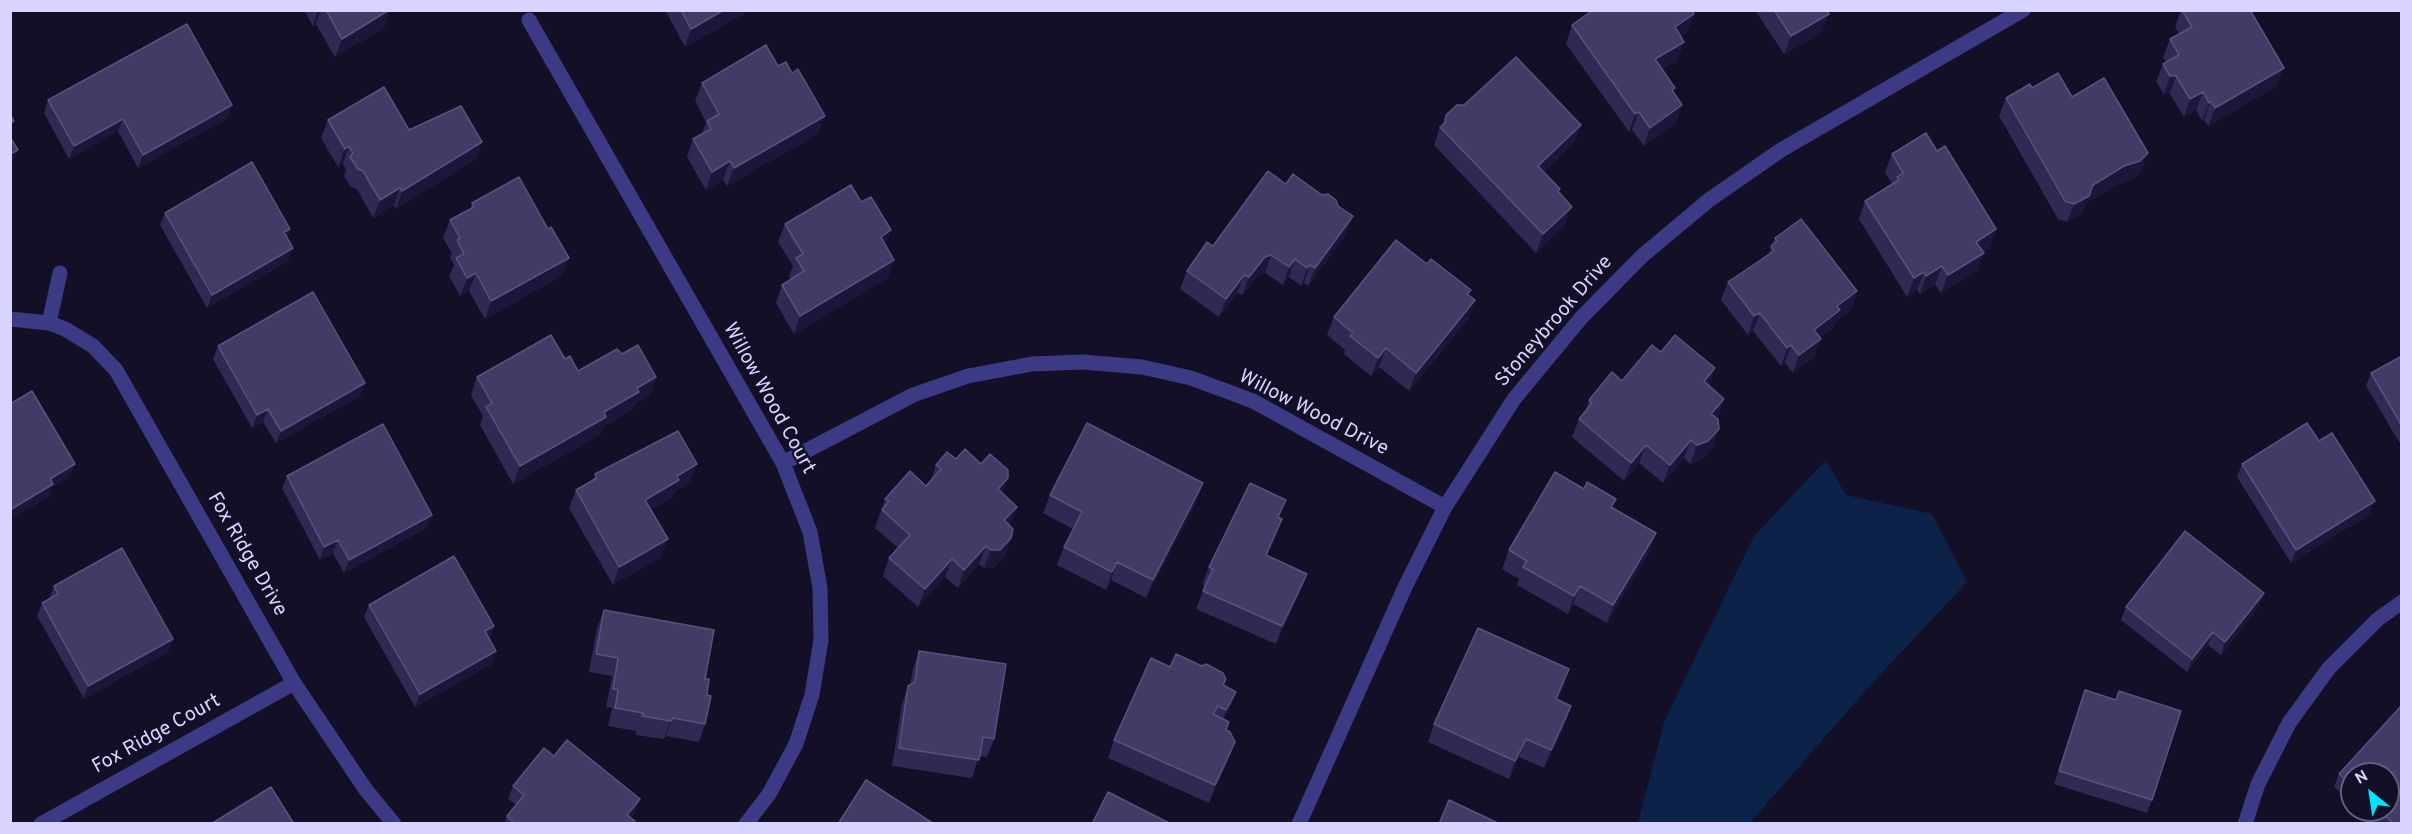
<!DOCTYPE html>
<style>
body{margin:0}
#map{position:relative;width:2412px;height:834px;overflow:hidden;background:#130f26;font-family:Overpass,sans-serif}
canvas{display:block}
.frame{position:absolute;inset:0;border:12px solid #d9d4ff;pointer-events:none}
.north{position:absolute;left:2340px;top:762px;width:60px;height:60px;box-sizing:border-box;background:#130f26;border:2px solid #625e7d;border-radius:50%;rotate:330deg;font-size:16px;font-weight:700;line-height:24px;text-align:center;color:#d9d4ff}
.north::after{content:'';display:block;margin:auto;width:21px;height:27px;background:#00e5ff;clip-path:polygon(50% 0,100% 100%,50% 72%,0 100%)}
</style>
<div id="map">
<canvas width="2412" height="834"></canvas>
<div class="frame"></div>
<div class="north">N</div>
</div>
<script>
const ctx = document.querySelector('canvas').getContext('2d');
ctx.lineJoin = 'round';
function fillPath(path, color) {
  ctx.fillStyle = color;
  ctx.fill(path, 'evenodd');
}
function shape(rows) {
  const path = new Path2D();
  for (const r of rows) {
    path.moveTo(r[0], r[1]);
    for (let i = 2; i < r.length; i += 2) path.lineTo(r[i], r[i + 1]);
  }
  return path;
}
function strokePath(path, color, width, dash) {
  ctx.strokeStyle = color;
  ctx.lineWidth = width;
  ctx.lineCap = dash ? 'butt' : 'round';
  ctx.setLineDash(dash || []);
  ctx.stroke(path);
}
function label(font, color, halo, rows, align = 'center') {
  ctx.font = font + ' Overpass,sans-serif';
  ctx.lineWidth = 4.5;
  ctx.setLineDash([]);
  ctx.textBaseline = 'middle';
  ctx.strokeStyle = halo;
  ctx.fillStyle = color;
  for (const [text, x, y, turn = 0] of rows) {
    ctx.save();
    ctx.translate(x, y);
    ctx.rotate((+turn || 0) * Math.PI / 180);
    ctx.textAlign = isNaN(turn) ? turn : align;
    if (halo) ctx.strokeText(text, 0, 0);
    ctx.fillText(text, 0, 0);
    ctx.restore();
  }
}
fillPath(shape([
 [1826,460,1846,495,1932,514,1967,582,1867,689,1750,823,1638,823,1664,722,1754,536]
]), '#0c2248');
strokePath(shape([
 [529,20,783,463,810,532,820,588,821,640,812,695,796,744,769,794,746,824],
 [10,319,49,323,65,329,93,346,116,370,294,683,366,790,394,824],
 [49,323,60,273],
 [783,463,913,395,968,376,1032,364,1083,362,1142,367,1191,378,1253,401,1445,507],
 [41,824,294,683],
 [1299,824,1405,587,1445,507,1514,399,1581,318,1642,256,1709,200,1781,150,2023,10],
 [2245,824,2258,784,2289,723,2329,668,2378,619,2402,602]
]), '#3d3a85', 15);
fillPath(shape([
 [304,10,390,10,384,28,335,57,316,24,313,26],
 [665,10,745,10,744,14,685,47],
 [1587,10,1692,10,1694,14,1687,32,1681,36,1678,60,1662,69,1675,88,1673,92,1676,124,1644,146,1632,130,1629,132,1566,44,1572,25,1589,13],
 [1755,10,1827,10,1822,32,1784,54],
 [2181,10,2250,10,2277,86,2208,126,2204,120,2202,121,2196,110,2184,117,2170,94,2164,94,2156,82,2163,64,2166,62,2163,57,2170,39,2179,34,2175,27],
 [702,83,818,134,727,186,723,180,706,190,687,157,693,139,702,134,706,122,695,101],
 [2032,88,2072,97,2141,172,2133,179,2117,185,2086,203,2082,214,2067,222,2058,219,1999,116,2006,98],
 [48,100,228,118,138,168,118,131,69,159,44,113],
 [1464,105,1581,125,1574,143,1544,172,1560,189,1559,193,1565,225,1536,253,1434,145,1440,127,1442,125,1446,115],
 [328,120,409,130,482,142,475,160,396,209,394,206,373,218,357,189,351,187,344,176,346,170,343,164,338,167,321,138],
 [1892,154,1990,248,1983,252,1977,271,1941,293,1935,284,1920,294,1917,290,1907,297,1859,219,1865,201,1892,184,1885,172],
 [1286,184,1338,206,1353,216,1346,234,1308,286,1304,283,1301,286,1289,277,1283,285,1265,273,1258,275,1242,295,1237,293,1219,317,1180,289,1187,271,1213,246],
 [861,202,891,230,885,245,888,278,794,334,776,303,782,285,791,279,789,276,793,266,778,242,785,224],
 [472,203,562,276,485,319,469,291,460,296,449,276,454,265,450,258,452,253,443,238,450,220,470,209],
 [165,213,290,229,287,238,288,261,207,308,160,225],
 [1775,238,1857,291,1851,310,1836,321,1833,328,1820,338,1814,357,1793,373,1785,363,1781,366,1753,331,1748,335,1721,300,1728,282,1768,255],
 [1427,264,1471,290,1469,295,1468,319,1409,391,1379,367,1371,376,1344,354,1345,350,1327,335,1334,317],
 [218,346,365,383,360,396,276,443,263,422,252,428,213,359],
 [622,354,656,377,650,395,635,404,632,410,603,427,600,435,513,484,480,425,483,416,471,395,477,377,565,359,578,371],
 [2402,356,2402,447,2366,386,2371,373],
 [1622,381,1709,385,1724,399,1717,418,1713,447,1702,460,1690,464,1684,458,1663,483,1639,463,1624,481,1572,437,1579,419,1585,412,1589,400],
 [956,459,981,464,1008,478,1002,493,1017,507,1009,526,1011,538,1005,556,993,568,984,568,979,564,958,588,945,577,918,607,883,576,889,558,898,548,875,528,885,499,926,486,931,480,936,465],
 [2242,464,2370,514,2291,563,2237,477],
 [595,474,690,482,675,491,672,498,651,510,668,539,661,557,613,585,569,508,576,490,592,481],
 [287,476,427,528,344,573,333,553,320,560,282,488],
 [1050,495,1197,501,1146,598,1111,580,1106,590,1057,565,1064,547,1073,529,1043,513],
 [1613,508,1650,551,1607,623,1573,604,1568,614,1517,585,1519,579,1502,569,1509,550],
 [1279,518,1275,537,1267,556,1307,574,1300,592,1276,644,1196,609,1205,586,1202,585,1209,567],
 [54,586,173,639,168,652,84,699,37,616,42,603,49,599],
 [2264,593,2259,606,2221,655,2208,645,2187,672,2121,620,2126,607],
 [369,605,494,626,490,639,496,651,492,664,415,707,364,617],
 [604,610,705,679,707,695,705,724,699,742,666,736,664,739,636,735,636,731,608,726,612,708,606,707,612,676,589,672,597,628],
 [919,651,994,739,987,757,979,756,972,778,892,766,902,704,908,686,910,685,913,669],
 [1224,685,1236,692,1229,710,1224,720,1229,722,1226,730,1235,742,1228,760,1209,803,1108,758,1114,740],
 [1563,688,1557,700,1571,706,1565,725,1544,768,1519,757,1509,779,1428,742,1434,724],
 [2085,690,2152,800,2147,813,2054,784],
 [2402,705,2402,824,2375,824,2360,810,2388,810,2388,774,2352,774,2352,803,2334,787,2339,774],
 [554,756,640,799,635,812,631,818,634,824,504,824,507,816,516,805,508,799,513,786]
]), '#312854');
fillPath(shape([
 [318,10,321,10,316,24,313,26],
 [389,10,390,10,384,28,335,57,342,39],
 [724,10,745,10,744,14,685,47,691,29],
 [1694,14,1687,32,1668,46,1675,27],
 [1829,14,1822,32,1784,54,1791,36],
 [1684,42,1678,60,1648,78,1655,59],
 [2284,68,2277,86,2208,126,2215,108],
 [2170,76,2176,76,2170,94,2164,94],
 [2203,92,2196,110,2184,117,2190,99],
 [2211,101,2204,120,2202,121,2209,103],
 [232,105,228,118,138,168,143,155],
 [1682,105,1676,124,1644,146,1650,128],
 [1639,112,1632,130,1629,132,1635,114],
 [825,116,818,134,727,186,734,168],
 [123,119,118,131,69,159,74,146],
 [14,121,10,130,10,123],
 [1581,125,1574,143,1532,184,1538,166],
 [482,142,475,160,396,209,402,191],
 [349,146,343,164,338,167,345,149],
 [18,150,13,162,10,164,10,154],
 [2148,153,2141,172,2133,179,2117,185,2086,203,2082,214,2067,222,2074,204,2093,185],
 [730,161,723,180,706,190,712,172],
 [400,188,394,206,373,218,380,200],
 [1572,207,1565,225,1536,253,1543,234],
 [1353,216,1346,234,1308,286,1315,268],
 [290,229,286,242,284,232],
 [1996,229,1990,248,1970,260,1976,242],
 [891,230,884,248,881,237],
 [293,248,288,261,207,308,212,295],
 [1984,253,1977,271,1941,293,1948,275],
 [1271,255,1265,273,1258,275,1242,295,1249,277,1265,257],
 [569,258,562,276,485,319,491,301],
 [1295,259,1289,277,1283,285,1289,267],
 [894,260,888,278,794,334,800,316],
 [1310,265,1304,283,1301,286,1307,268],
 [1942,266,1935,284,1920,294,1926,276],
 [1924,272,1917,290,1907,297,1914,278],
 [476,273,469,291,460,296,467,278],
 [1244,275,1237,293,1219,317,1226,299],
 [1857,291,1851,310,1836,321,1833,328,1807,348,1814,330,1837,306],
 [1475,300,1468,319,1409,391,1416,373],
 [1760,313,1753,331,1748,335,1754,316],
 [1821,339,1814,357,1793,373,1799,355],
 [1791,345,1785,363,1781,366,1787,348],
 [1386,348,1379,367,1371,376,1378,358],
 [1715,368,1709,386,1704,381],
 [656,377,650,395,635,404,632,410,603,427,600,435,513,484,520,466,604,412,637,388],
 [365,383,360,396,276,443,281,431],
 [1724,399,1718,417,1705,432,1711,414],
 [268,409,263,422,252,428,257,415],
 [1719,429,1713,447,1702,460,1690,464,1697,445],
 [1691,440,1684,458,1663,483,1670,465],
 [1646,445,1639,463,1624,481,1631,463],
 [75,464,70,477,52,487,49,497,10,520,10,510,50,479],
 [697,464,690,482,675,491,672,498,638,518,645,500,677,476],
 [1008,478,1001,496,998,489],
 [1203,483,1197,501,1146,598,1153,580],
 [2375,501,2370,514,2291,563,2296,550],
 [1017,507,1010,525,997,539,1004,520],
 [432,515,427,528,344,573,349,560],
 [1282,519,1275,537,1259,573,1266,555],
 [1656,533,1650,551,1607,623,1613,605],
 [1011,538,1005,556,993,568,984,568,991,550],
 [668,539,661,557,613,585,619,567],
 [338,540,333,553,320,560,324,547],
 [986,546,979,564,958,588,964,570],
 [952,559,945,577,918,607,925,589],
 [1117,562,1111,580,1106,590,1112,572],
 [1307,574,1300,592,1276,644,1282,626],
 [1580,586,1573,604,1568,614,1574,596],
 [2264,593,2259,606,2221,655,2225,642],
 [494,626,490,639,485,631],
 [2213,632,2208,645,2187,672,2192,659],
 [173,639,168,652,84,699,88,686],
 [496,651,492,664,415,707,420,694],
 [1569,669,1563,688,1549,717,1556,699],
 [1236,692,1229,710,1220,728,1226,710],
 [1571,706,1565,725,1544,768,1551,750],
 [673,718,666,736,664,739,671,721],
 [1526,739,1519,757,1509,779,1515,761],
 [1235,742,1228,760,1209,803,1215,785],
 [640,799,635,812,626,824,627,815]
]), '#1d163a');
const building = shape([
 [326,10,389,10,342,39,326,10],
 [681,10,724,10,691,29,681,10],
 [1593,10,1692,10,1694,14,1675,27,1684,42,1655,59,1675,88,1672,90,1682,105,1650,128,1639,112,1635,114,1572,25,1593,10],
 [1774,10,1827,10,1829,14,1791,36,1774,10],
 [2182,10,2250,10,2284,68,2215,108,2211,101,2209,103,2203,92,2190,99,2176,76,2170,76,2163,64,2179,55,2170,39,2192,27,2182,10],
 [187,24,232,105,143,155,123,119,74,146,48,100,187,24],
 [766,45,778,66,786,62,792,73,798,69,825,116,734,168,730,161,712,172,693,139,711,129,707,121,719,114,702,83,766,45],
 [1516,57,1581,125,1538,166,1560,189,1558,191,1572,207,1543,234,1440,127,1445,123,1446,115,1457,105,1464,105,1516,57],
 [2058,73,2072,97,2104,78,2148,153,2140,161,2124,166,2093,185,2089,196,2074,204,2065,201,2006,98,2030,84,2032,88,2058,73],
 [384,87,409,130,461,106,482,142,402,191,400,188,380,200,363,171,358,169,350,157,353,153,349,146,345,149,328,120,384,87],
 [10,115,14,121,10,123,10,115],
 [1926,133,1937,151,1945,146,1996,229,1976,242,1984,253,1948,275,1942,266,1926,276,1924,272,1914,278,1865,201,1899,180,1897,177,1903,173,1892,154,1926,133],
 [10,137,18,150,10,154,10,137],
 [252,162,290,229,284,232,293,248,212,295,165,213,252,162],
 [1268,171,1286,184,1293,174,1322,195,1328,194,1336,200,1338,206,1353,216,1315,268,1310,265,1307,268,1295,259,1289,267,1271,255,1265,257,1249,277,1244,275,1226,299,1187,271,1207,242,1213,246,1268,171],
 [519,177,548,229,551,227,569,258,491,301,476,273,467,278,456,258,464,254,457,240,460,238,450,220,474,207,472,203,519,177],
 [851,185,861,202,871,197,891,230,881,237,894,260,800,316,782,285,804,271,796,258,803,254,785,224,851,185],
 [1801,219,1857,291,1837,306,1840,310,1814,330,1821,339,1799,355,1791,345,1787,348,1760,313,1754,316,1728,282,1774,251,1771,246,1777,241,1775,238,1801,219],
 [1396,240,1427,264,1431,259,1471,290,1467,294,1475,300,1416,373,1386,348,1378,358,1350,336,1353,333,1334,317,1396,240],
 [313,292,365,383,281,431,268,409,257,415,218,346,313,292],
 [551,335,565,359,570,356,578,371,617,349,622,354,638,345,656,377,637,388,639,392,604,412,606,417,520,466,486,407,492,403,477,377,551,335],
 [1675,335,1715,368,1704,381,1724,399,1711,414,1718,419,1719,429,1708,441,1697,445,1691,440,1670,465,1646,445,1631,463,1579,419,1592,403,1589,400,1612,372,1622,381,1652,345,1661,352,1675,335],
 [2402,356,2402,426,2371,373,2402,356],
 [32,391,75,464,50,479,53,484,10,510,10,404,32,391],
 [1087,423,1203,483,1153,580,1117,562,1112,572,1064,547,1082,512,1050,495,1087,423],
 [2307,423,2319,441,2332,433,2375,501,2296,550,2242,464,2307,423],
 [383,424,432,515,349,560,338,540,324,547,287,476,383,424],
 [678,431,697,464,677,476,679,480,645,500,668,539,619,567,576,490,597,478,595,474,678,431],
 [965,449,981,464,990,454,1008,470,1008,478,998,489,1017,507,1004,520,1013,529,1011,538,1000,550,991,550,986,546,964,570,952,559,925,589,889,558,910,535,882,510,889,501,885,499,910,471,926,486,941,469,936,465,947,452,956,459,965,449],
 [1555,472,1584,489,1587,482,1616,499,1611,507,1656,533,1613,605,1580,586,1574,596,1523,567,1527,561,1509,550,1555,472],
 [1250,483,1286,500,1278,517,1282,519,1266,555,1307,574,1282,626,1203,591,1213,569,1209,567,1250,483],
 [2185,531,2264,593,2225,642,2213,632,2192,659,2126,607,2185,531],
 [122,548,173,639,88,686,42,603,58,594,54,586,122,548],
 [454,556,494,626,485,631,496,651,420,694,369,605,454,556],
 [604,610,714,630,705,679,709,679,707,695,711,696,705,724,673,718,671,721,642,716,643,713,615,708,618,690,613,689,618,658,596,654,604,610],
 [1478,628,1569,669,1556,699,1571,706,1551,750,1526,739,1515,761,1434,724,1478,628],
 [919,651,1006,664,994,739,983,737,979,760,899,748,908,686,915,682,919,651],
 [1176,654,1202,666,1206,664,1223,673,1226,679,1223,685,1236,692,1226,710,1218,706,1213,714,1229,722,1226,730,1230,732,1235,742,1215,785,1114,740,1151,658,1170,667,1176,654],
 [2085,690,2116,700,2119,691,2181,711,2152,800,2059,771,2085,690],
 [2402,705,2402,824,2394,824,2379,810,2388,810,2388,774,2352,774,2352,786,2339,774,2402,705],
 [567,740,640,799,627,815,635,821,632,824,515,824,507,816,524,795,513,786,544,748,554,756,567,740],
 [866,780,934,824,838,824,866,780],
 [271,787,294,824,211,824,271,787],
 [1108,792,1171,824,1092,824,1108,792],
 [1449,800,1500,824,1439,824,1449,800]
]);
fillPath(building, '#433a66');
strokePath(building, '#5a527e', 1.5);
label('20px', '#d9d4ff', '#130f26', [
 ["Stoneybrook Drive",1555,322,-49],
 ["Willow Wood Court",768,399,61],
 ["Willow Wood Drive",1313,414,27],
 ["Fox Ridge Drive",246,555,60],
 ["Fox Ridge Court",157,735,-29]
]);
</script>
